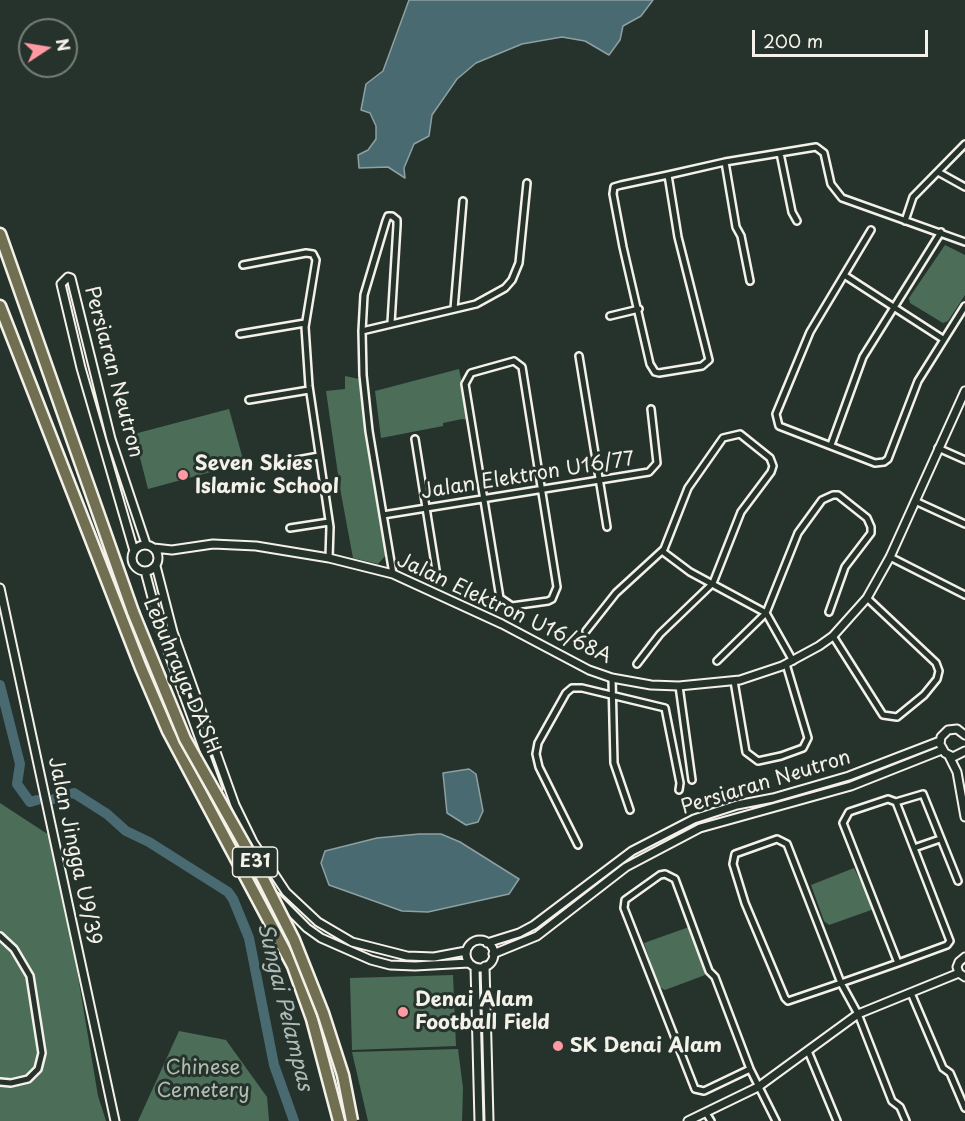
<!DOCTYPE html>
<style>
body{margin:0}
#map{position:relative;width:965px;height:1121px;overflow:hidden;background:#26332d;font-family:"Playpen Sans",sans-serif}
canvas{display:block}
.north{position:absolute;left:18px;top:18px;width:60px;height:60px;box-sizing:border-box;background:#26332d;border:2px solid #787f78;border-radius:50%;rotate:78deg;font-size:16px;font-weight:700;line-height:24px;text-align:center;color:#f4f1e8}
.north::after{content:'';display:block;margin:auto;width:21px;height:27px;background:#ff9aa2;clip-path:polygon(50% 0,100% 100%,50% 72%,0 100%)}
.scale{position:absolute;left:752px;top:30px;width:176px;height:27px;box-sizing:border-box;border:3px solid #f4f1e8;border-top:0;padding-left:8px;font-size:18px;line-height:21px;white-space:nowrap;color:#f4f1e8;-webkit-text-stroke:4px #26332d;paint-order:stroke}
</style>
<div id="map">
<canvas width="965" height="1121"></canvas>
<div class="north">N</div>
<div class="scale">200 m</div>
</div>
<script>
const ctx = document.querySelector('canvas').getContext('2d');
ctx.lineJoin = 'round';
function fillPath(path, color) {
  ctx.fillStyle = color;
  ctx.fill(path, 'evenodd');
}
function shape(rows) {
  const path = new Path2D();
  for (const r of rows) {
    if (r.length === 3) {
      path.moveTo(r[0] + r[2], r[1]);
      path.arc(r[0], r[1], r[2], 0, 2 * Math.PI);
      continue;
    }
    path.moveTo(r[0], r[1]);
    for (let i = 2; i < r.length; i += 2) path.lineTo(r[i], r[i + 1]);
  }
  return path;
}
function strokePath(path, color, width, dash) {
  ctx.strokeStyle = color;
  ctx.lineWidth = width;
  ctx.lineCap = dash ? 'butt' : 'round';
  ctx.setLineDash(dash || []);
  ctx.stroke(path);
}
function label(font, color, halo, rows, align = 'center') {
  ctx.font = font + ' "Playpen Sans",sans-serif';
  ctx.lineWidth = 6;
  ctx.setLineDash([]);
  ctx.textBaseline = 'middle';
  ctx.strokeStyle = halo;
  ctx.fillStyle = color;
  for (const [text, x, y, turn = 0] of rows) {
    ctx.save();
    ctx.translate(x, y);
    ctx.rotate((+turn || 0) * Math.PI / 180);
    ctx.textAlign = isNaN(turn) ? turn : align;
    if (halo) ctx.strokeText(text, 0, 0);
    ctx.fillText(text, 0, 0);
    ctx.restore();
  }
}
fillPath(shape([
 [945,245,965,255,965,295,948,321,943,323,910,303,909,298],
 [459,369,469,420,462,419,443,423,443,426,381,438,375,391],
 [345,376,359,379,386,555,378,564,353,558,340,488,326,391,345,389],
 [229,409,244,463,148,489,134,434],
 [0,803,55,839,98,1096,106,1121,0,1121],
 [854,868,874,909,829,925,824,921,811,885],
 [689,927,705,975,665,990,659,987,644,943],
 [453,975,456,1046,352,1050,350,978],
 [179,1031,226,1040,267,1097,269,1121,138,1121],
 [458,1049,463,1088,462,1121,368,1121,352,1052]
]), '#4c6e59');
const water = shape([
 [409,0,653,0,641,16,623,26,620,40,609,55,585,41,562,37,522,44,476,63,457,79,432,115,429,136,414,144,404,168,405,178,388,167,359,168,358,155,368,150,376,139,376,126,370,113,361,110,366,84,383,71,409,0],
 [469,769,476,774,483,811,478,822,466,825,447,813,443,773,469,769],
 [419,834,441,834,460,842,519,879,509,894,428,912,402,911,329,885,321,863,325,851,377,838,419,834]
]);
fillPath(water, '#4a6a71');
strokePath(water, '#8ea0a1', 1.5);
strokePath(shape([
 [0,685,20,764,17,784,30,802,37,800],
 [54,799,74,793,107,814,126,831,149,842,228,892,233,899,249,938,274,1065,294,1121]
]), '#4a6a71', 10);
const minor = shape([
 [780,153,792,212,797,221],
 [725,162,736,227,741,236,750,281],
 [938,172,965,187],
 [668,175,678,237,709,360,702,366,659,373,655,372,650,364,623,247,613,194,614,187,621,185,668,175,725,162,816,147,824,153,831,184,842,198,965,242],
 [905,221,913,197,965,144],
 [871,230,810,332,776,414,779,426,875,463,884,462,888,459,918,381,965,306],
 [243,265,306,253,313,254,316,260,305,327,309,386,330,527,329,558],
 [844,275,943,339],
 [454,309,463,201],
 [610,316,639,309],
 [391,323,397,225,397,220,392,216,388,216,386,221,364,295,362,331,363,375,369,431,393,574],
 [362,331,476,304,505,288,512,280,519,263,527,183],
 [240,334,305,323],
 [579,356,607,527],
 [514,361,522,367,557,587,552,599,548,601,512,606,500,598,465,384,471,373,514,361],
 [249,400,309,390],
 [415,439,436,570],
 [831,445,863,357,941,232],
 [938,448,965,460],
 [270,465,319,456],
 [915,501,965,524],
 [383,515,649,472,657,463,651,409],
 [290,528,329,522],
 [662,551,690,572,766,613,793,661],
 [890,557,965,595],
 [586,631,616,593,664,549,688,488,723,438,740,434,770,458,773,466,771,472,741,512,713,583,660,634,637,664],
 [833,636,883,715,897,717,924,695,937,679,939,671,936,663,867,598],
 [717,661,766,613,798,533,822,500,833,495,838,495,867,518,871,527,871,533,845,567,829,612],
 [612,678,614,763,630,810],
 [734,681,746,752,758,761,781,756,803,748,808,738,786,664],
 [679,686,692,780],
 [896,802,923,794,958,881],
 [578,845,539,767,536,754,538,743,566,693,572,688,582,688,665,708,680,783,679,790],
 [914,848,940,839],
 [0,936,14,949,30,976,42,1053,38,1069,28,1079,11,1083,0,1082],
 [898,963,843,823,849,812,888,799,896,802,950,941,947,945,898,963,841,983,788,1001,785,998,745,903,733,864,735,854,777,839,787,844,841,983,858,1014,892,1101,900,1107,906,1121],
 [911,993,943,1068,950,1073,965,1108],
 [808,1051,837,1121],
 [750,1069,704,1091,695,1089,624,908,625,900,660,875,665,874,675,879,709,971,715,977,750,1069,776,1121],
 [706,1113,711,1121]
]);
const tertiary = shape([
 [145,558,13],
 [154,548,172,550,213,544,256,546,329,558,393,574,502,624,589,670,612,678,651,685,679,686,740,680,782,666,819,646,833,636,867,598,890,557,965,391],
 [134,551,81,368,61,284,68,277,71,278,111,439,146,544],
 [156,566,173,632,235,805,253,842,286,892,318,922,352,942,407,956,434,957,466,951],
 [145,571,162,635,218,789],
 [0,588,115,1121],
 [965,735,957,729,948,730,941,737,940,744,945,753,953,757,965,751],
 [949,756,957,772,965,817],
 [275,896,307,928,321,938,371,960,390,965,415,966,469,963],
 [480,954,14],
 [487,943,519,933,534,925,632,851,694,819,737,805,773,798,849,776,940,741],
 [493,954,537,936,626,867,700,828,851,786,942,750],
 [965,957,959,962,957,967,959,973,965,977],
 [485,966,489,1121],
 [475,967,479,1121],
 [688,1121,758,1087,858,1014,959,973]
]);
const motorway = shape([
 [0,234,133,612],
 [0,306,141,668,168,731,293,966,312,1019,339,1121]
]);
strokePath(minor, '#f4f1e8', 10);
strokePath(tertiary, '#f4f1e8', 11);
strokePath(motorway, '#f4f1e8', 15);
strokePath(minor, '#26332d', 5);
strokePath(tertiary, '#26332d', 7);
strokePath(motorway, '#716f52', 10);
const motorwayBridge = shape([
 [133,612,185,739,256,865,294,940,323,1013,343,1075,352,1121]
]);
strokePath(motorwayBridge, '#f4f1e8', 15, []);
strokePath(motorwayBridge, '#716f52', 10);
for (const [x, y, r, color] of [
 [183,475,6,"#ff9aa2"],
 [403,1012,6,"#ff9aa2"],
 [558,1046,6,"#ff9aa2"]
]) {
  const dot = new Path2D();
  dot.arc(x, y, r, 0, 2 * Math.PI);
  ctx.fillStyle = color;
  ctx.fill(dot);
  strokePath(dot, '#26332d', 2);
}
for (const [x, y, w] of [
 [255,862,45]
]) {
  const box = new Path2D();
  box.roundRect(x - w / 2, y - 15, w, 30, 4.5);
  ctx.fillStyle = '#26332d';
  ctx.fill(box);
  strokePath(box, '#f4f1e8', 1.5);
}
label('bold 18px', '#f4f1e8', null, [
 ["E31",255,862]
]);
label('20px', '#f4f1e8', '#26332d', [
 ["Persiaran Neutron",113,372,75],
 ["Jalan Elektron U16/77",528,476,-9],
 ["Jalan Elektron U16/68A",504,609,25],
 ["Lebuhraya DASH",181,676,67],
 ["Persiaran Neutron",766,783,-17],
 ["Jalan Jingga U9/39",74,851,78]
]);
label('bold 20px', '#f4f1e8', '#26332d', [
 ["Seven Skies",195,464],
 ["Islamic School",195,487],
 ["Denai Alam",415,1000],
 ["Football Field",415,1023],
 ["SK Denai Alam",570,1046]
], 'left');
label('20px', '#b1bdaf', '#26332d', [
 ["Chinese",203,1068],
 ["Cemetery",203,1091]
]);
label('italic 21px', '#b0bbb8', '#26332d', [
 ["Sungai Pelampas",284,1007,76]
]);
</script>
